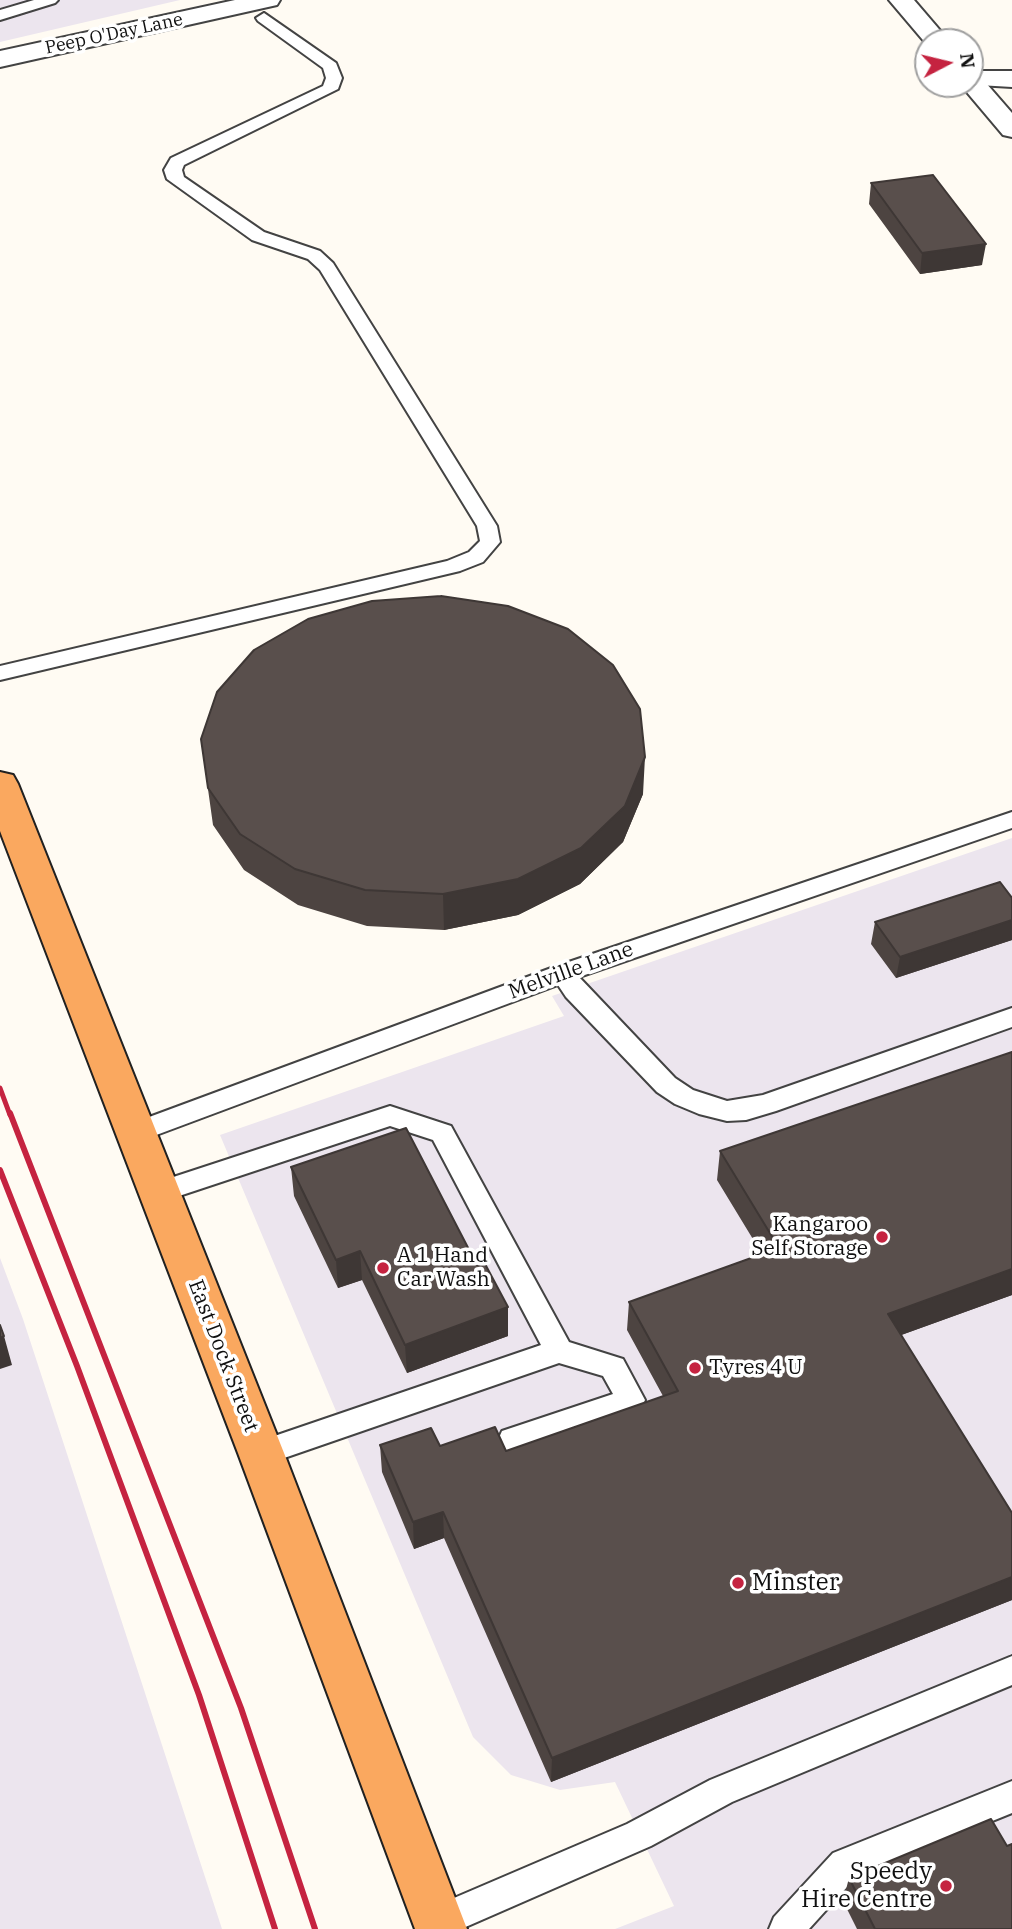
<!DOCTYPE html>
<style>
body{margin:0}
#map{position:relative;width:1012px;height:1929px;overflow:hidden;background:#fffbf3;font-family:"IBM Plex Serif",serif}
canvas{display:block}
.north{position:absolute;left:914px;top:28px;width:70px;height:70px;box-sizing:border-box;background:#fff;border:2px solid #9f9f9f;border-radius:50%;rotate:83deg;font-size:19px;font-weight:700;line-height:28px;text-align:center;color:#101010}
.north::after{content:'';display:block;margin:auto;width:24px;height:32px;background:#c52340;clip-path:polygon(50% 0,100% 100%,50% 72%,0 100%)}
</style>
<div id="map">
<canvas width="1012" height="1929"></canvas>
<div class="north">N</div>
</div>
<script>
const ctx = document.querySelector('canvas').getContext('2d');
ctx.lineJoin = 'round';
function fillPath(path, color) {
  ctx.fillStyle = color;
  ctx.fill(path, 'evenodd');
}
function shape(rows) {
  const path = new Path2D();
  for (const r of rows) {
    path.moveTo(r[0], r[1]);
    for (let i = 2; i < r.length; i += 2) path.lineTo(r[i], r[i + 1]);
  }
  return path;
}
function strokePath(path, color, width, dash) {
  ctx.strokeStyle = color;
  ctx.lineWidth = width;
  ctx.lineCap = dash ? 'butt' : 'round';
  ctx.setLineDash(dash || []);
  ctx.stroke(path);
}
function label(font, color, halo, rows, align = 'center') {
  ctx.font = font + ' "IBM Plex Serif",serif';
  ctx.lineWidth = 7;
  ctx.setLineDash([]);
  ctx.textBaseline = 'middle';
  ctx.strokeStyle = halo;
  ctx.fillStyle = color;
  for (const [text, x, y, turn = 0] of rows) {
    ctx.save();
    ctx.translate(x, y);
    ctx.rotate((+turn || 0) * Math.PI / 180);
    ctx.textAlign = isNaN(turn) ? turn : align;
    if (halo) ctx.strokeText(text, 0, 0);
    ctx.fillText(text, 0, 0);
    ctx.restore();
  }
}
fillPath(shape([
 [0,0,180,0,0,42],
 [1012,838,1012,1929,615,1929,674,1906,615,1782,560,1790,511,1775,473,1737,220,1135,564,1016,552,996],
 [0,1258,23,1319,222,1929,0,1929]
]), '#ece5ee');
const service = shape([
 [34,0,58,0,55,3,0,20,0,10,34,0],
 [264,13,336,63,342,78,338,89,184,165,182,170,184,177,264,232,320,251,333,263,497,526,500,542,483,562,460,571,0,680,0,666,447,561,469,552,480,541,477,526,320,270,308,259,252,240,167,179,164,170,171,158,323,86,326,78,323,68,258,21,256,18,264,13],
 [1012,812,1012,828,579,977,675,1078,693,1090,727,1101,763,1095,1012,1008,1012,1027,776,1111,746,1120,727,1121,699,1114,675,1104,657,1092,566,997,558,985,143,1140,134,1143,125,1140,121,1133,125,1126,554,967,1012,812],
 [390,1106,451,1126,569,1342,623,1359,645,1400,641,1409,512,1453,502,1449,498,1440,502,1431,613,1394,603,1376,559,1363,261,1466,251,1462,246,1453,251,1444,541,1345,433,1140,390,1126,158,1203,149,1199,145,1192,149,1185,390,1106],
 [1012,1656,1012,1685,732,1802,651,1846,461,1929,424,1929,421,1922,426,1910,627,1824,710,1780,1012,1656],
 [1012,1781,1012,1813,857,1876,809,1929,769,1929,774,1917,833,1853,1012,1781]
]);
const minor = shape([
 [235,0,280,0,277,5,268,7,0,67,0,51,235,0],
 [970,71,1012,71,1012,87,961,84,970,84,970,71]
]);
const tertiary = shape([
 [889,0,914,0,950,42,928,42,928,46,889,0],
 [970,72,979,75,1012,113,1012,137,1003,135,960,84,970,84,970,72]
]);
const trunk = shape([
 [0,772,13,775,18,784,284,1453,467,1929,415,1929,238,1453,0,831,0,772]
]);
strokePath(service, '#434343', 4);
strokePath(minor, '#434343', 4);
strokePath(tertiary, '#434343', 4);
strokePath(trunk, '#212121', 4);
fillPath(service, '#fff');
fillPath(minor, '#fff');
fillPath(tertiary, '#fff');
fillPath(trunk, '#faa85f');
strokePath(shape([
 [0,1088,10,1115]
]), '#c52340', 5);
strokePath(shape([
 [10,1113,241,1708,315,1929],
 [0,1170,77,1366,199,1695,275,1929]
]), '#c52340', 6);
fillPath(shape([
 [871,183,982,265,920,274,869,204],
 [201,739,643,794,623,842,580,884,518,915,444,930,367,926,298,905,244,870,213,825],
 [1012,898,1012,940,896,978,871,944,875,922],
 [1012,1052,1012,1295,901,1335,1012,1513,1012,1600,551,1782,444,1538,414,1549,382,1472,380,1445,440,1446,506,1451,663,1396,627,1330,629,1302,762,1254,717,1180,720,1151],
 [291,1167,477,1265,508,1307,508,1336,407,1373,362,1280,338,1288,294,1196],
 [1007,1846,1012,1929,857,1929,843,1901,849,1878]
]), '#4d4441');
fillPath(shape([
 [986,244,982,265,920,274,922,253],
 [645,757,643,794,623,842,580,884,518,915,444,930,443,894],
 [1012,920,1012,940,896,978,900,957],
 [360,1251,362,1280,338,1288,336,1260],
 [1012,1269,1012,1295,882,1342,888,1314],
 [508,1307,508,1336,407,1373,405,1345],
 [4,1336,12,1365,0,1369,0,1338],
 [443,1512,444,1538,414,1549,413,1522],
 [1012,1577,1012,1600,551,1782,552,1758]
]), '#3e3735');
const building = shape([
 [933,175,986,244,922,253,871,183,933,175],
 [441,596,508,606,568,629,613,665,640,709,645,757,625,806,581,848,518,879,443,894,365,890,295,869,240,834,208,788,201,739,217,692,254,650,308,619,372,601,441,596],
 [1000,882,1012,898,1012,920,900,957,875,922,1000,882],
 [1012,1052,1012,1269,888,1314,1012,1513,1012,1577,552,1758,443,1512,413,1522,380,1445,431,1428,440,1446,495,1427,506,1451,678,1391,629,1302,779,1248,720,1151,1012,1052],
 [406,1128,477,1265,484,1262,508,1307,405,1345,360,1251,336,1260,291,1167,406,1128],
 [0,1325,4,1336,0,1338,0,1325],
 [991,1819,1007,1846,1012,1844,1012,1929,875,1929,849,1878,991,1819]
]);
fillPath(building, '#594f4c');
strokePath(building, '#3e3735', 2);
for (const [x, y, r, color] of [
 [882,1237,7,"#c52340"],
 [383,1268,7,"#c52340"],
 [695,1368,7,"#c52340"],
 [738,1583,7,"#c52340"],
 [946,1886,7,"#c52340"]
]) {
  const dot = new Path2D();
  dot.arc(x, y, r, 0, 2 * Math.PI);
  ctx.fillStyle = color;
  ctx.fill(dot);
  strokePath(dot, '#fff', 2.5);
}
label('18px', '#101010', '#fff', [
 ["Peep O'Day Lane",114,34,-12]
]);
label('21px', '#101010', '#fff', [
 ["Melville Lane",571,971,-20],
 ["East Dock Street",223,1356,69]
]);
label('21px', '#101010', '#fff', [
 ["Kangaroo",868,1225,"right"],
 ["Self Storage",868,1249,"right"],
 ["A 1 Hand",397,1256],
 ["Car Wash",397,1280],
 ["Tyres 4 U",709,1368]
], 'left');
label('24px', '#101010', '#fff', [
 ["Minster",752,1583],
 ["Speedy",932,1872,"right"],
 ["Hire Centre",932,1900,"right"]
], 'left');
</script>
